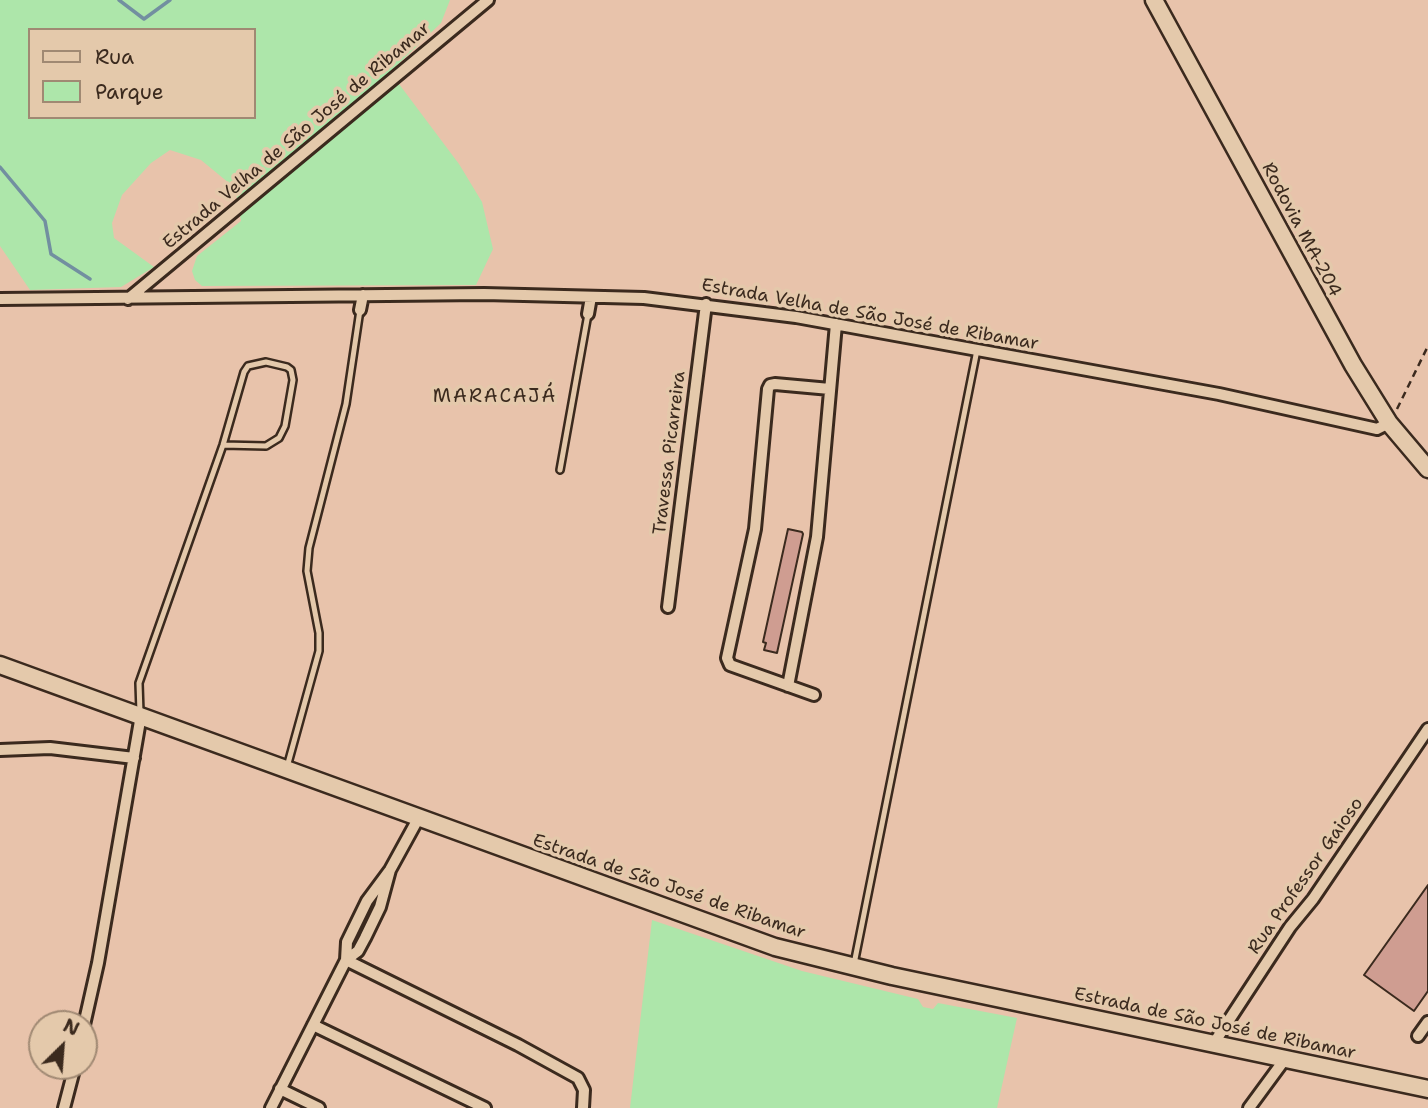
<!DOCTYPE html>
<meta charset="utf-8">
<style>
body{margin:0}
#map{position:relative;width:1428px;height:1108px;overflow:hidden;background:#e8c3ab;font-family:"Shantell Sans",sans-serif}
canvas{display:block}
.legend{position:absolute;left:28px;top:28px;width:228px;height:91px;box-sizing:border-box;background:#e4c9ab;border:2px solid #a08973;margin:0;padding:9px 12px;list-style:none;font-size:21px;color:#3b2a1e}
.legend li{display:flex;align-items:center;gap:14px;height:35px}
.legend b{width:35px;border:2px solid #a08973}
.north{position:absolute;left:28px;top:1010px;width:70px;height:70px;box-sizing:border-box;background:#e4c9ab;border:2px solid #a08973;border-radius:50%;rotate:25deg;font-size:19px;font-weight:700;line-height:28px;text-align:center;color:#3b2a1e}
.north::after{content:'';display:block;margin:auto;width:24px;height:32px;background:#3b2a1e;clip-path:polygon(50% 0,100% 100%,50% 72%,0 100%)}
</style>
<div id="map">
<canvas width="1428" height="1108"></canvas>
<ul class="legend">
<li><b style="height:9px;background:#e4c9ab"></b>Rua</li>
<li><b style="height:19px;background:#ade6aa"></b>Parque</li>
</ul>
<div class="north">N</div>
</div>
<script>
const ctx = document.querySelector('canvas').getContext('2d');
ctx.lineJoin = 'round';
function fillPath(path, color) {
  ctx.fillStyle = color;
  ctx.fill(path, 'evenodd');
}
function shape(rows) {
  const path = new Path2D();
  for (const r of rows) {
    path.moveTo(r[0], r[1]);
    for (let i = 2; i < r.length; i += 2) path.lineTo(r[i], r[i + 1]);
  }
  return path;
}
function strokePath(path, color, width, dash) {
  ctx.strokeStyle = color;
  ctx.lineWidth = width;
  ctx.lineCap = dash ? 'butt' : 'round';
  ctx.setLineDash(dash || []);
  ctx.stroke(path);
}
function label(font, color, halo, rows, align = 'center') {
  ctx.font = font + ' "Shantell Sans",sans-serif';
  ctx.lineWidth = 7;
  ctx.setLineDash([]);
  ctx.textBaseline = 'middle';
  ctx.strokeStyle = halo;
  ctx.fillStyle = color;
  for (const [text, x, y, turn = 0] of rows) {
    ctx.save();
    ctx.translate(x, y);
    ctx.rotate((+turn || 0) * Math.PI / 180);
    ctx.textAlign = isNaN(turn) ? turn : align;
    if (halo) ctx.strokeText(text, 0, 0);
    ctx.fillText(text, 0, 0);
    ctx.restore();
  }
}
fillPath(shape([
 [0,0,450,0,441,23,390,72,459,164,482,202,493,249,476,285,202,286,195,280,192,271,197,256,241,221,235,188,201,160,170,150,151,163,122,195,112,223,114,238,154,267,121,287,30,290,0,246],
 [30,30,254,30,254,117,30,117],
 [652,920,802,971,918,999,923,1007,933,1009,938,1003,1017,1018,997,1108,630,1108]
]), '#ade6aa');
strokePath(shape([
 [119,0,144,19,170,0],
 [0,167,45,221,51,254,90,279]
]), '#728fa0', 3.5);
const building = shape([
 [788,529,802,532,803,534,777,653,764,650,766,643,763,642,788,529],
 [1428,885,1428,991,1414,1011,1364,975,1428,885]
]);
fillPath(building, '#cf9d91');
strokePath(building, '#3b2a1e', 2);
const lane = shape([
 [560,470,588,314],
 [140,713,139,683,223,445,244,372,248,366,266,362,287,367,291,370,293,380,285,426,279,438,266,446,223,445],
 [287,767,319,651,319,633,307,571,309,548,346,404,360,310],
 [854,964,977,350]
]);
const street = shape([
 [0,299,484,294,644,298,796,317,1219,394,1377,429,1389,423],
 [128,299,488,0],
 [360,310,363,295],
 [588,314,591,297],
 [668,607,706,304],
 [788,686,817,537,836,324],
 [814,695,730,665,727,658,755,529,768,389,770,385,775,384,830,389],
 [0,750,50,748,134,758],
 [346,960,518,1045,578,1078,584,1090,583,1108],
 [346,960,347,942,367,901,390,870,418,819],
 [84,1025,98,963,141,715],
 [313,1025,485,1108],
 [1418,1036,1428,1022],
 [1214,1043,1290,927,1313,899,1428,729],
 [280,1089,319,1108],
 [64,1108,75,1066],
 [271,1108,346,960,358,951,365,938,380,907,390,870],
 [1249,1108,1285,1059]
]);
const primary = shape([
 [1154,0,1353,365,1389,423,1428,469],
 [0,665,775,947,892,976,1428,1089]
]);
strokePath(lane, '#3b2a1e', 10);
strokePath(street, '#3b2a1e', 16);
strokePath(primary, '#3b2a1e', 21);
strokePath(shape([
 [1397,409,1428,346]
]), '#3b2a1e', 2.5, [7, 5]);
strokePath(lane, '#e4c9ab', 5);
strokePath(street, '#e4c9ab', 10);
strokePath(primary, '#e4c9ab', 16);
label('18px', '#3b2a1e', '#e4c9ab', [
 ["Estrada Velha de São José de Ribamar",297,136,-40],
 ["Rodovia MA-204",1301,230,62],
 ["Estrada Velha de São José de Ribamar",870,315,10],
 ["Travessa Picarreira",670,453,-83],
 ["Rua Professor Gaioso",1306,876,-55],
 ["Estrada de São José de Ribamar",669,887,19],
 ["Estrada de São José de Ribamar",1215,1024,12]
]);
ctx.letterSpacing = '2px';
label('19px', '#3b2a1e', '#e4c9ab', [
 ["MARACAJÁ",495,397]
]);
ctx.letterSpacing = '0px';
</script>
